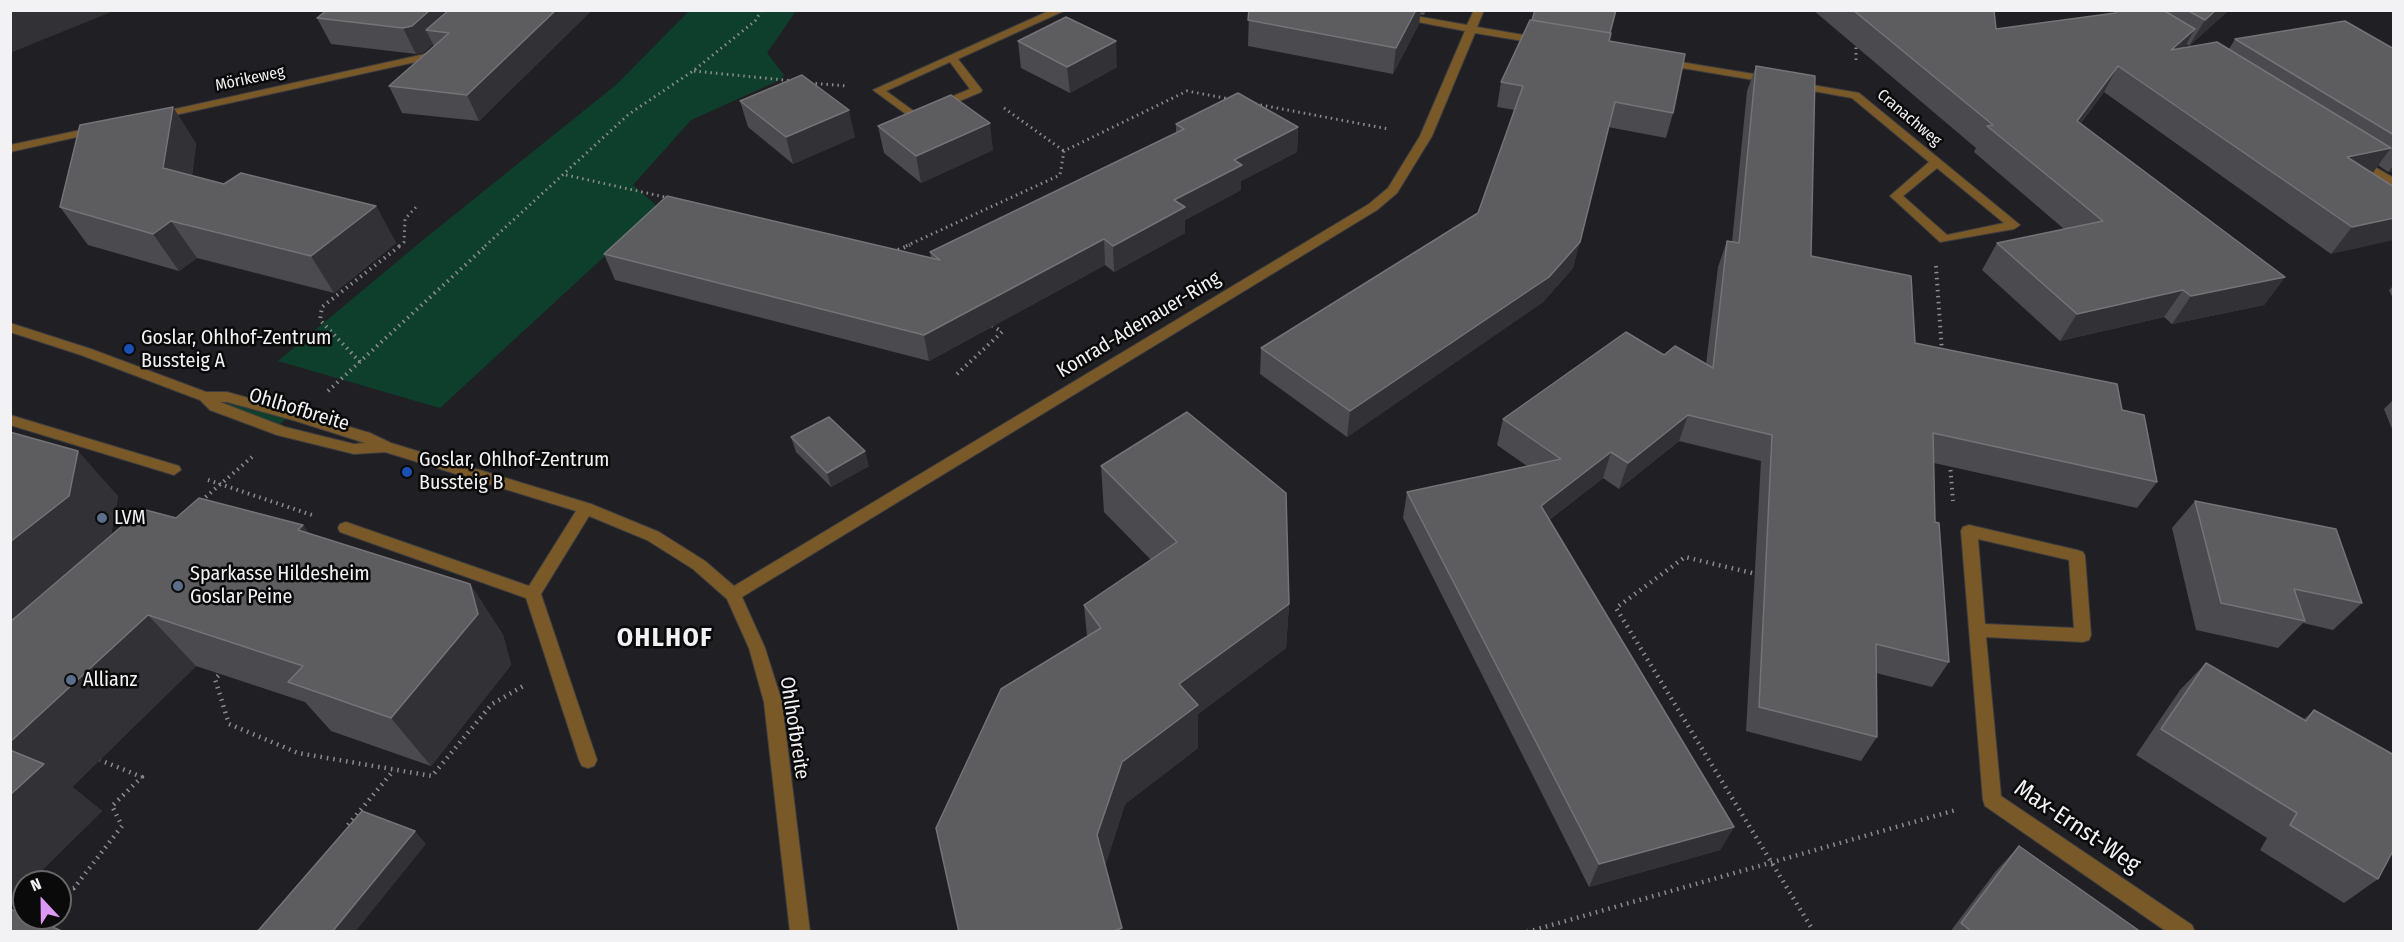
<!DOCTYPE html>
<meta charset="utf-8">
<style>
body{margin:0}
#map{position:relative;width:2404px;height:942px;overflow:hidden;background:#202024;font-family:"Fira Sans Condensed",sans-serif}
canvas{display:block}
.frame{position:absolute;inset:0;border:12px solid #f2f2f4;pointer-events:none}
.north{position:absolute;left:12px;top:870px;width:60px;height:60px;box-sizing:border-box;background:#0a0a0b;border:2px solid #676768;border-radius:50%;rotate:338deg;font-size:16px;font-weight:700;line-height:24px;text-align:center;color:#f2f2f4}
.north::after{content:'';display:block;margin:auto;width:21px;height:27px;background:#db99f5;clip-path:polygon(50% 0,100% 100%,50% 72%,0 100%)}
</style>
<div id="map">
<canvas width="2404" height="942"></canvas>
<div class="frame"></div>
<div class="north">N</div>
</div>
<script>
const ctx = document.querySelector('canvas').getContext('2d');
ctx.lineJoin = 'round';
function fillPath(path, color) {
  ctx.fillStyle = color;
  ctx.fill(path, 'evenodd');
}
function shape(rows) {
  const path = new Path2D();
  for (const r of rows) {
    path.moveTo(r[0], r[1]);
    for (let i = 2; i < r.length; i += 2) path.lineTo(r[i], r[i + 1]);
  }
  return path;
}
function strokePath(path, color, width, dash) {
  ctx.strokeStyle = color;
  ctx.lineWidth = width;
  ctx.lineCap = dash ? 'butt' : 'round';
  ctx.setLineDash(dash || []);
  ctx.stroke(path);
}
function label(font, color, halo, rows, align = 'center') {
  ctx.font = font + ' "Fira Sans Condensed",sans-serif';
  ctx.lineWidth = 5;
  ctx.setLineDash([]);
  ctx.textBaseline = 'middle';
  ctx.strokeStyle = halo;
  ctx.fillStyle = color;
  for (const [text, x, y, turn = 0] of rows) {
    ctx.save();
    ctx.translate(x, y);
    ctx.rotate((+turn || 0) * Math.PI / 180);
    ctx.textAlign = isNaN(turn) ? turn : align;
    if (halo) ctx.strokeText(text, 0, 0);
    ctx.fillText(text, 0, 0);
    ctx.restore();
  }
}
fillPath(shape([
 [689,11,796,11,767,53,784,75,780,80,691,120,633,185,658,207,440,408,278,361,423,240,617,84],
 [239,399,289,417,277,426,227,409,226,402]
]), '#0d3f2c');
const minor = shape([
 [1051,10,1066,10,958,59,982,90,981,92,914,120,873,90,1051,10],
 [950,62,970,89,915,112,886,91,950,62],
 [1355,10,1381,10,1467,25,1474,10,1484,10,1477,27,1541,38,1546,41,1541,44,1475,33,1432,136,1397,193,1377,210,742,597,765,648,782,702,810,932,790,932,764,702,749,648,727,599,693,569,647,540,589,516,541,594,597,760,594,766,588,768,582,766,579,760,526,598,340,532,338,528,340,524,346,522,529,586,576,511,385,452,354,454,277,435,210,410,200,400,81,355,10,332,10,323,91,349,206,392,227,392,299,412,370,433,391,443,591,504,659,532,705,561,734,586,1369,204,1388,188,1420,136,1465,31,1355,10],
 [220,402,227,402,296,421,365,443,354,444,285,427,220,402],
 [436,47,441,50,429,59,157,119,151,116,157,113,425,54,436,47],
 [1662,59,1772,77,1777,80,1772,83,1658,64,1657,62,1662,59],
 [1795,82,1859,93,2020,225,2014,229,1940,242,1890,196,1929,162,1852,98,1791,87,1790,85,1795,82],
 [1937,168,2004,223,1947,235,1903,196,1937,168],
 [95,127,99,128,99,132,10,152,10,145,95,127],
 [2356,156,2394,178,2394,187,2352,162,2352,158,2356,156],
 [10,415,179,466,181,470,174,475,10,425,10,415],
 [1969,525,2077,550,2083,552,2085,556,2091,635,2089,640,2083,642,1986,637,2001,796,2192,925,2195,932,2167,932,1985,806,1983,800,1961,531,1963,527,1969,525],
 [1978,539,2069,560,2074,628,1985,624,1978,539]
]);
strokePath(minor, '#3d3d41', 2);
strokePath(shape([
 [1856,42,1856,64],
 [694,71,794,81],
 [810,83,847,86],
 [1255,104,1389,129],
 [1004,108,1064,151],
 [566,175,669,198],
 [399,246,404,242,405,219,416,207],
 [485,246,629,114,693,71,755,21,762,10],
 [906,246,1060,175,1064,151,1187,91,1230,99]
]), '#8c8c8f', 3, [1.5, 4]);
strokePath(shape([
 [898,250,910,245],
 [1936,266,1942,352],
 [360,362,320,320,322,307,401,245],
 [957,374,1002,332,990,324],
 [328,391,487,245],
 [1950,464,1953,501],
 [208,480,312,515],
 [201,501,252,457]
]), '#8c8c8f', 4, [1.5, 4.5]);
strokePath(shape([
 [1752,573,1685,557,1616,608,1814,932],
 [223,671,215,679,229,724,298,753,432,776,492,704,525,685],
 [348,825,394,770],
 [60,890,74,888,122,826,112,806,142,777,100,760],
 [10,912,24,899],
 [1527,932,1956,810]
]), '#8c8c8f', 4.5, [1.5, 5]);
fillPath(minor, '#795927');
fillPath(shape([
 [592,10,479,121,402,113,389,86,434,47,433,44,424,52,416,54,331,44,317,18],
 [1249,10,1426,10,1424,15,1420,15,1419,24,1393,74,1248,46],
 [1813,10,1994,10,1996,29,2115,13,2118,10,2229,10,2189,46,2186,44,2184,48,2229,49,2235,39,2394,49,2394,171,2388,172,2378,165,2373,173,2394,187,2331,254,2104,92,2081,123,2285,277,2264,305,2172,324,2164,317,2060,341,1982,270,1997,243,2064,229,1974,152,1976,148],
 [1532,20,1609,41,1673,113,1666,138,1608,127,1573,268,1543,302,1347,437,1260,374,1261,348,1478,213,1515,110,1497,107,1501,82],
 [1018,41,1117,67,1070,93,1021,68],
 [1756,66,1811,256,1915,343,2122,410,2157,482,2137,508,1934,463,1935,522,1949,662,1932,687,1876,673,1877,737,1861,761,1746,731,1761,461,1679,441,1619,489,1603,478,1549,520,1734,827,1720,850,1589,887,1403,518,1407,492,1527,466,1497,445,1503,419,1664,355,1706,364,1718,267,1727,241,1732,242,1747,91],
 [740,101,855,137,793,164,748,127],
 [1176,124,1298,127,1297,152,1241,181,1241,190,1185,220,1185,233,1114,272,1105,265,929,361,615,280,604,254,931,258,930,252,1176,133],
 [878,126,993,150,921,183,884,153],
 [196,143,192,176,224,184,376,206,396,243,334,293,197,258,179,271,88,245,60,207],
 [2394,285,2394,301,2389,290],
 [2394,399,2394,434,2384,409],
 [10,432,118,496,111,535,176,518,303,525,309,534,470,584,503,635,511,665,431,766,331,731,305,702,196,666,72,787,102,811,30,882,24,882,24,888,10,901],
 [791,437,869,466,831,487,796,452],
 [1101,466,1289,604,1286,648,1198,714,1198,748,1125,804,1105,866,1122,932,959,932,1087,636,1084,605,1151,560,1104,512],
 [2195,501,2362,603,2333,630,2303,623,2278,648,2196,630,2172,528],
 [2206,663,2303,720,2314,710,2378,879,2344,903,2260,850,2267,838,2136,755,2180,690],
 [2019,846,2141,932,1950,932,1996,871]
]), '#4b4a4e');
fillPath(shape([
 [10,10,116,10,10,53],
 [430,10,470,10,426,30,433,44,424,52,416,54,403,28],
 [556,10,592,10,479,121,467,95],
 [1416,10,1421,10,1419,24,1393,74,1396,48],
 [2216,10,2229,10,2189,46,2205,20],
 [2195,29,2180,55,2171,50],
 [1116,41,1117,67,1070,93,1067,67],
 [2118,66,2104,92,2063,147,2077,121],
 [173,107,196,143,188,205,163,168],
 [849,110,855,137,793,164,786,137],
 [990,123,993,150,921,183,916,156],
 [1298,127,1297,152,1241,181,1241,190,1185,220,1185,233,1114,272,1113,246,1174,200,1234,160],
 [2391,148,2371,175,2347,157],
 [2394,165,2394,171,2388,172],
 [376,206,396,243,334,293,311,256],
 [2394,218,2394,240,2331,254,2352,227],
 [171,221,197,258,179,271,153,234],
 [1104,239,1105,265,929,361,924,335],
 [1580,242,1573,268,1543,302,1347,437,1350,411],
 [2285,277,2264,305,2172,324,2191,296],
 [2183,290,2164,317,2060,341,2077,314],
 [1688,415,1679,441,1619,489,1628,463],
 [78,451,118,496,110,541,10,623,10,542],
 [865,451,869,466,831,487,827,473],
 [1611,452,1603,478,1533,532,1541,506],
 [303,525,342,577,298,530],
 [470,584,503,635,511,665,431,766,391,718],
 [1289,604,1286,648,1198,714,1198,748,1125,804,1102,876,1097,835,1122,762,1179,684],
 [148,615,196,666,72,787,102,811,30,882,24,882,24,888,10,901,10,742],
 [1734,827,1720,850,1589,887,1599,864],
 [415,831,426,844,355,932,332,932],
 [1122,928,1122,932,1111,932]
]), '#323135');
const building = shape([
 [327,10,430,10,412,26,403,28,317,18,327,10],
 [449,10,556,10,467,95,389,86,449,33,426,30,449,10],
 [1249,10,1416,10,1396,48,1248,20,1249,10],
 [1535,10,1616,10,1610,33,1532,20,1535,10],
 [1853,10,1994,10,1996,29,2115,13,2118,10,2163,10,2195,29,2171,50,2217,42,2391,148,2347,157,2394,187,2394,218,2352,227,2118,66,2077,121,2285,277,2191,296,2183,290,2077,314,1997,243,2103,221,1987,126,1993,125,1853,10],
 [2187,10,2216,10,2205,20,2187,10],
 [1066,17,1116,41,1067,67,1018,41,1066,17],
 [1530,20,1611,33,1609,41,1685,54,1673,113,1615,102,1580,242,1549,277,1350,411,1261,348,1478,213,1523,86,1501,82,1530,20],
 [2345,21,2394,49,2394,135,2235,39,2345,21],
 [1756,66,1815,76,1811,256,1911,276,1915,343,2117,384,2122,410,2144,415,2157,482,1933,433,1935,522,1939,523,1949,662,1876,644,1877,737,1759,707,1772,435,1688,415,1628,463,1611,452,1541,506,1734,827,1599,864,1407,492,1561,459,1503,419,1626,332,1664,355,1675,346,1713,368,1727,241,1739,243,1756,66],
 [802,75,849,110,786,137,740,101,802,75],
 [1238,93,1298,127,1234,160,1242,165,1174,200,1185,207,1113,246,1104,239,924,335,604,254,667,196,940,260,930,252,1184,129,1176,124,1238,93],
 [951,95,990,123,916,156,878,126,951,95],
 [173,107,163,168,224,184,241,173,376,206,311,256,171,221,153,234,60,207,80,125,173,107],
 [1187,412,1286,493,1289,604,1179,684,1198,705,1122,762,1097,835,1122,928,1111,932,959,932,936,828,1001,689,1101,628,1084,605,1177,542,1101,466,1187,412],
 [829,417,865,451,827,473,791,437,829,417],
 [10,432,78,451,69,496,10,542,10,432],
 [199,498,303,525,298,530,470,584,478,614,391,718,288,682,303,666,148,615,10,742,10,622,142,509,176,518,199,498],
 [2195,501,2336,529,2362,603,2294,589,2305,621,2221,603,2195,501],
 [2206,663,2306,721,2314,710,2394,755,2394,849,2378,879,2290,825,2297,813,2161,729,2206,663],
 [10,750,44,764,10,795,10,750],
 [362,811,415,831,332,932,257,932,362,811],
 [2019,846,2141,932,1972,932,1961,923,2019,846],
 [10,909,24,915,24,918,32,918,64,932,10,932,10,909]
]);
fillPath(building, '#5d5c5f');
strokePath(building, '#747377', 1.5);
for (const [x, y, r, color] of [
 [129,349,6,"#1a4fb4"],
 [407,472,6,"#1a4fb4"],
 [102,518,6,"#5c6f8a"],
 [178,586,6,"#5c6f8a"],
 [71,680,6,"#5c6f8a"]
]) {
  const dot = new Path2D();
  dot.arc(x, y, r, 0, 2 * Math.PI);
  ctx.fillStyle = color;
  ctx.fill(dot);
  strokePath(dot, '#0a0a0b', 2);
}
label('16px', '#f2f2f4', '#0a0a0b', [
 ["Mörikeweg",250,79,-12],
 ["Cranachweg",1909,118,40]
]);
label('20px', '#f2f2f4', '#0a0a0b', [
 ["Konrad-Adenauer-Ring",1139,325,-31],
 ["Ohlhofbreite",299,410,17],
 ["Ohlhofbreite",794,728,81]
]);
label('20px', '#f2f2f4', '#0a0a0b', [
 ["Goslar, Ohlhof-Zentrum",141,338],
 ["Bussteig A",141,361],
 ["Goslar, Ohlhof-Zentrum",419,460],
 ["Bussteig B",419,483],
 ["LVM",114,518],
 ["Sparkasse Hildesheim",190,574],
 ["Goslar Peine",190,597],
 ["Allianz",83,680]
], 'left');
label('24px', '#f2f2f4', '#0a0a0b', [
 ["Max-Ernst-Weg",2077,827,34]
]);
ctx.letterSpacing = '1.5px';
label('bold 26px', '#f2f2f4', '#0a0a0b', [
 ["OHLHOF",665,639]
]);
ctx.letterSpacing = '0px';
</script>
